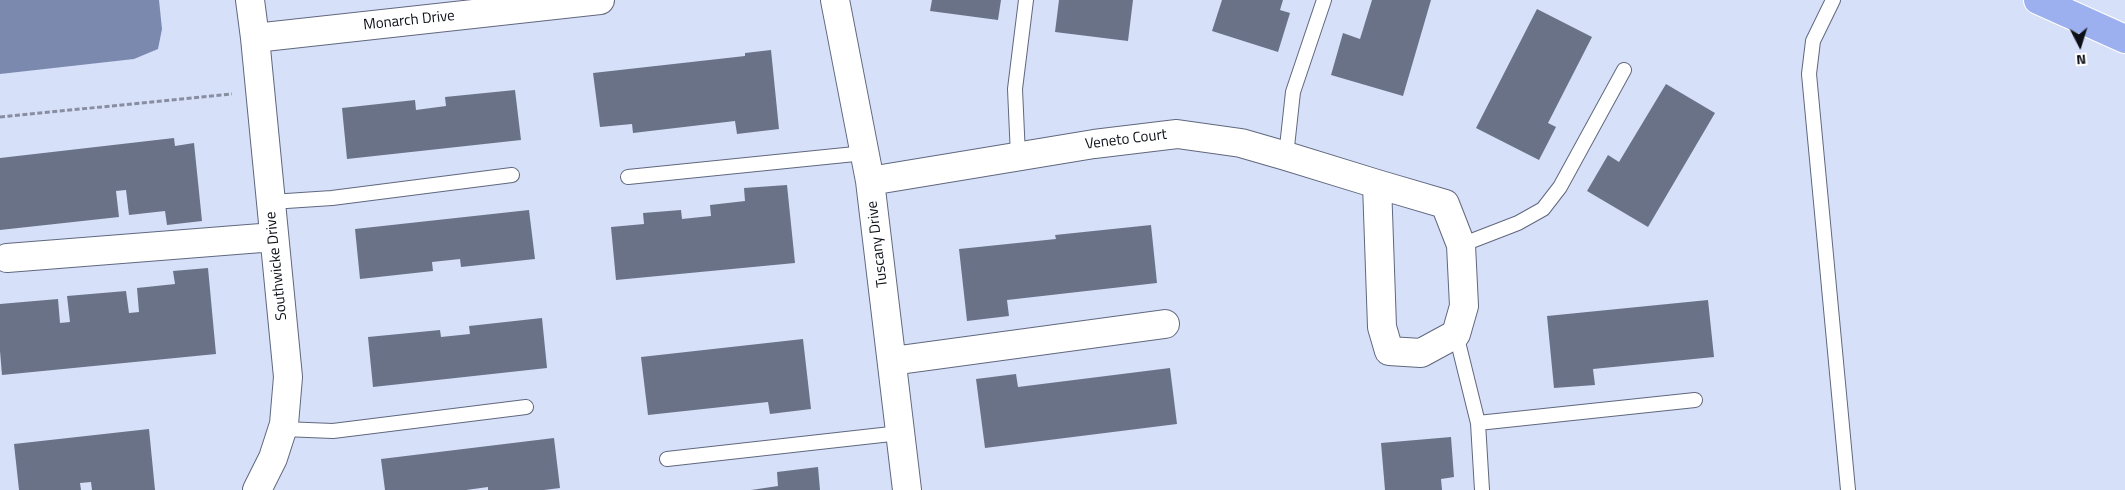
<!DOCTYPE html>
<style>
body{margin:0}
#map{position:relative;width:2125px;height:490px;overflow:hidden;background:#d7e0f9;font-family:"Titillium Web",sans-serif}
canvas{display:block}
.north{position:absolute;left:2055px;top:20px;width:50px;height:50px;-webkit-text-stroke:4px #fff;paint-order:stroke;rotate:175deg;font-size:14px;font-weight:700;line-height:20px;text-align:center;color:#0d1018}
.north::after{content:'';display:block;margin:auto;width:18px;height:22px;background:#0d1018;clip-path:polygon(50% 0,100% 100%,50% 72%,0 100%)}
</style>
<div id="map">
<canvas width="2125" height="490"></canvas>
<div class="north">N</div>
</div>
<script>
const ctx = document.querySelector('canvas').getContext('2d');
ctx.lineJoin = 'round';
function fillPath(path, color) {
  ctx.fillStyle = color;
  ctx.fill(path, 'evenodd');
}
function shape(rows) {
  const path = new Path2D();
  for (const r of rows) {
    path.moveTo(r[0], r[1]);
    for (let i = 2; i < r.length; i += 2) path.lineTo(r[i], r[i + 1]);
  }
  return path;
}
function strokePath(path, color, width, dash) {
  ctx.strokeStyle = color;
  ctx.lineWidth = width;
  ctx.lineCap = dash ? 'butt' : 'round';
  ctx.setLineDash(dash || []);
  ctx.stroke(path);
}
function label(font, color, halo, rows, align = 'center') {
  ctx.font = font + ' "Titillium Web",sans-serif';
  ctx.lineWidth = 4;
  ctx.setLineDash([]);
  ctx.textBaseline = 'middle';
  ctx.strokeStyle = halo;
  ctx.fillStyle = color;
  for (const [text, x, y, turn = 0] of rows) {
    ctx.save();
    ctx.translate(x, y);
    ctx.rotate((+turn || 0) * Math.PI / 180);
    ctx.textAlign = isNaN(turn) ? turn : align;
    if (halo) ctx.strokeText(text, 0, 0);
    ctx.fillText(text, 0, 0);
    ctx.restore();
  }
}
fillPath(shape([
 [0,0,159,0,162,29,158,49,134,59,0,74]
]), '#7c89af');
fillPath(shape([
 [932,0,1001,0,998,20,930,11],
 [1059,0,1133,0,1128,41,1055,32],
 [1222,0,1283,0,1280,10,1290,13,1278,52,1212,31],
 [1372,0,1431,0,1403,96,1331,75,1343,33,1360,39],
 [1537,9,1592,37,1548,123,1556,127,1539,160,1476,128],
 [771,50,779,129,737,134,735,121,633,133,632,124,600,127,593,73,745,56,745,53],
 [1666,84,1715,113,1648,227,1587,191,1608,155,1619,162],
 [515,90,521,140,347,159,342,108,415,100,416,110,446,106,445,97],
 [174,138,175,146,194,143,202,221,167,225,165,211,129,215,126,190,116,191,119,217,0,230,0,158],
 [787,185,795,263,616,280,611,227,644,224,643,213,681,210,682,219,711,216,710,205,745,201,744,188],
 [529,210,535,259,461,267,460,259,432,262,433,271,360,279,355,229],
 [1151,225,1157,283,1007,300,1009,316,967,321,959,249,1056,239,1055,235],
 [208,268,216,354,2,375,0,351,0,304,58,299,60,323,70,322,67,296,126,291,129,313,139,312,137,288,175,284,173,271],
 [1708,300,1714,357,1593,369,1595,385,1554,388,1547,316],
 [542,318,547,368,373,387,368,337,440,330,441,337,470,334,469,326],
 [803,339,811,409,770,414,768,402,648,415,641,357],
 [1170,368,1177,424,985,448,976,379,1016,374,1018,387],
 [149,429,155,490,92,490,91,482,80,483,81,490,19,490,14,444],
 [1451,437,1454,477,1441,479,1442,490,1385,490,1381,443],
 [554,438,560,488,544,490,488,490,488,487,466,490,385,490,381,459],
 [818,467,820,490,751,490,778,486,777,472]
]), '#6a7288');
const service = shape([
 [1833,0,1813,41,1809,74,1848,490],
 [1018,156,1015,89,1026,0],
 [1286,156,1293,92,1324,0],
 [628,177,865,153],
 [271,202,332,198,512,175],
 [1461,245,1518,223,1543,209,1560,187,1624,70],
 [1456,334,1478,423,1482,490],
 [1478,423,1695,400],
 [283,429,333,431,526,407],
 [667,459,900,433]
]);
const minor = shape([
 [250,0,255,38,600,0],
 [835,0,870,181,907,490],
 [255,38,288,377,284,424,273,458,257,490],
 [870,181,1094,144,1177,134,1241,143,1286,156,1377,184,1445,204,1461,245,1464,306,1456,334,1421,353,1389,351,1382,327,1377,184],
 [7,258,274,237],
 [892,361,1165,324]
]);
const trunk = shape([
 [2038,0,2125,39]
]);
strokePath(service, '#60687e', 16);
strokePath(minor, '#60687e', 30);
strokePath(trunk, '#fff', 30);
strokePath(shape([
 [0,117,232,94]
]), '#888ea1', 3, [5, 2.5]);
strokePath(service, '#fff', 14);
strokePath(minor, '#fff', 28);
strokePath(trunk, '#9cb0ef', 28);
label('15px', '#0d1018', '#fff', [
 ["Monarch Drive",409,21,-6],
 ["Veneto Court",1126,140,-7],
 ["Tuscany Drive",878,244,-97],
 ["Southwicke Drive",277,266,-96]
]);
</script>
